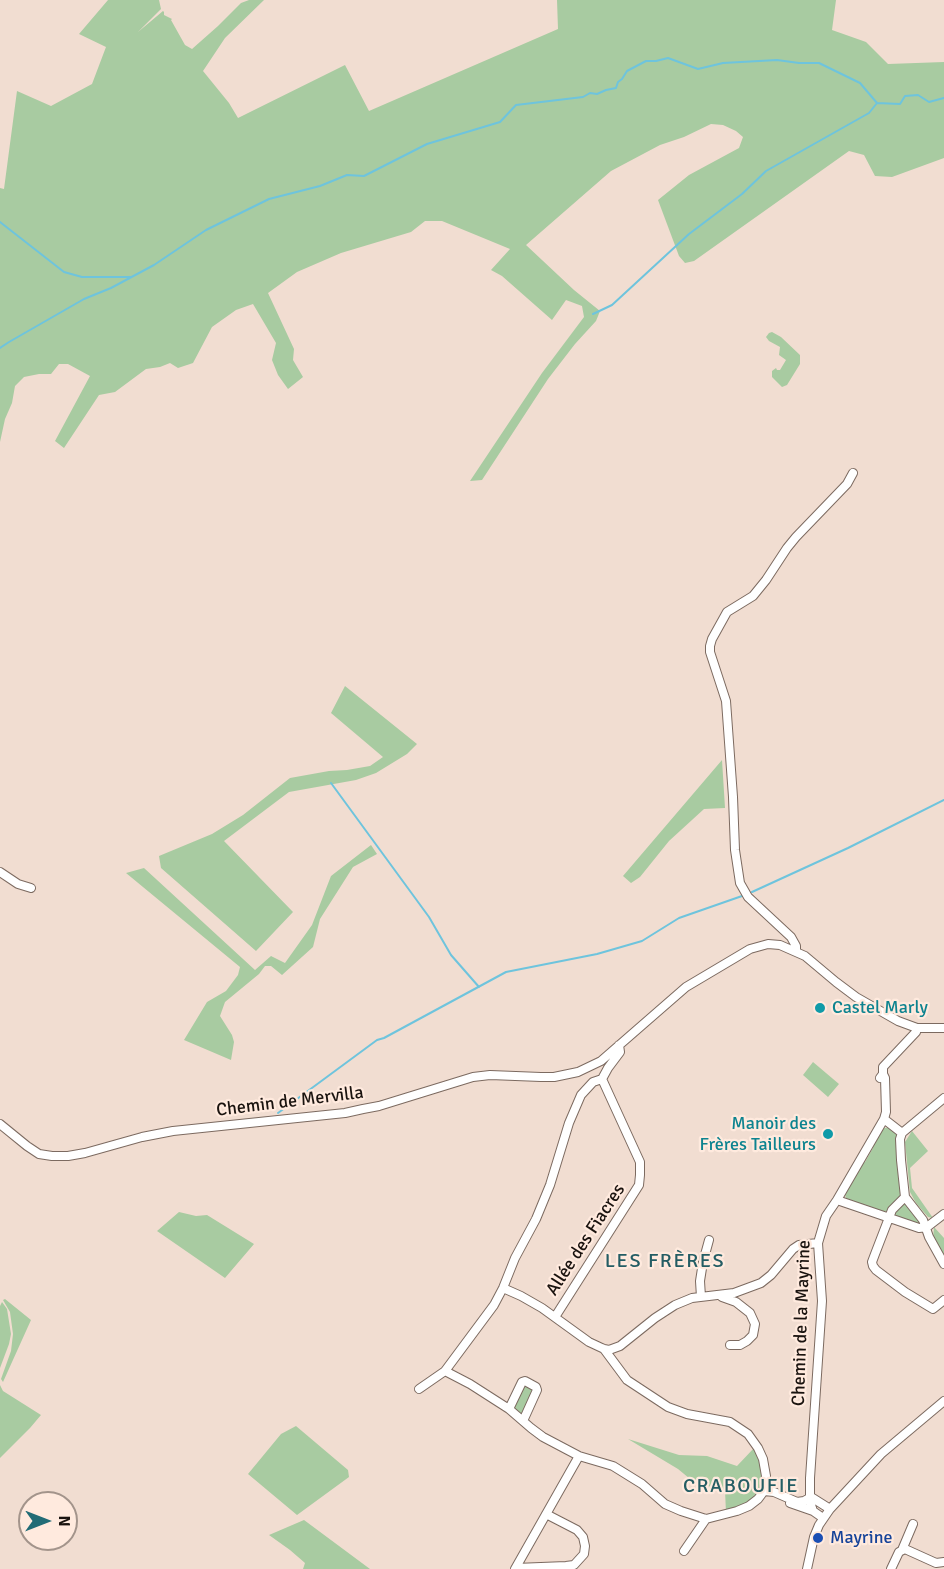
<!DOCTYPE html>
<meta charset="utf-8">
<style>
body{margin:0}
#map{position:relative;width:944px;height:1569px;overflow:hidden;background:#f1ddd1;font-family:Signika,sans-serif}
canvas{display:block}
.north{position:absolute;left:18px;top:1491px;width:60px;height:60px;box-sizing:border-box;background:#ffeade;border:2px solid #a3948b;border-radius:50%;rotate:90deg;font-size:16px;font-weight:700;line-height:24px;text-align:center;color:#1a130f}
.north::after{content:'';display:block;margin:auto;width:21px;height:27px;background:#226c76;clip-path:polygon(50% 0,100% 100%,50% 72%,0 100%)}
</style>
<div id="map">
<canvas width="944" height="1569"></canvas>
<div class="north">N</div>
</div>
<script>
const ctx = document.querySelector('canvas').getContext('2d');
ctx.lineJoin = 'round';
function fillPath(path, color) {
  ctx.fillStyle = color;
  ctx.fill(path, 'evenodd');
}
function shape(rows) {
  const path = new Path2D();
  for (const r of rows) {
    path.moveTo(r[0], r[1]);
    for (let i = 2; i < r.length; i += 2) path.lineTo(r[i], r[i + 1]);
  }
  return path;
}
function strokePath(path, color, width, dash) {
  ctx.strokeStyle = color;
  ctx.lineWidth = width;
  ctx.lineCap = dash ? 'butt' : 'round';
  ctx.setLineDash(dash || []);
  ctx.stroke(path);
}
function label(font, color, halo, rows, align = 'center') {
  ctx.font = font + ' Signika,sans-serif';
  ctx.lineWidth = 4.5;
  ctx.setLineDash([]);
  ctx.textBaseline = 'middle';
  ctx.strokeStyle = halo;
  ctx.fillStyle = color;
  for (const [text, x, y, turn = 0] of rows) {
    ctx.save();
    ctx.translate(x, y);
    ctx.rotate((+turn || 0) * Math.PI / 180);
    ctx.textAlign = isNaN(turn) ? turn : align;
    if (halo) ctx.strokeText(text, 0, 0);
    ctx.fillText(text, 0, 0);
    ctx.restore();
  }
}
fillPath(shape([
 [108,0,159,0,161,9,138,32,163,11,164,12,164,15,172,19,171,20,185,45,192,49,218,26,241,3,249,0,264,0,225,38,203,71,229,103,238,118,345,65,369,111,558,29,557,0,836,0,832,30,866,42,888,64,944,62,944,158,892,177,875,176,864,155,849,151,694,261,685,263,679,256,658,200,689,175,739,148,743,137,736,131,723,125,711,124,684,137,660,145,611,171,526,245,574,290,600,311,596,321,575,344,548,379,482,480,470,481,542,373,584,317,582,306,566,300,552,320,502,276,491,270,510,249,442,221,425,221,411,232,341,253,297,272,268,293,294,349,293,360,303,377,288,389,278,375,272,360,276,343,253,304,236,310,212,327,193,363,178,368,170,363,160,367,146,369,115,392,99,395,64,448,55,441,90,376,68,364,59,364,51,374,39,374,24,377,15,386,12,403,5,419,0,442,0,188,4,189,17,91,51,106,92,84,106,47,79,34],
 [772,332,781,337,800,355,800,364,787,385,782,387,772,377,772,371,776,368,777,370,780,370,786,360,779,355,780,347,769,341,766,337,769,333],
 [345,686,417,744,407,754,376,773,356,780,289,792,224,841,293,912,256,951,161,868,159,856,212,834,243,815,290,778,329,771,347,770,370,766,383,757,331,713],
 [722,760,725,808,704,809,669,841,640,877,631,883,623,876],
 [371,845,377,854,353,867,320,919,313,947,282,975,271,966,265,966,259,974,225,1002,220,1016,232,1035,234,1042,231,1060,184,1040,207,1002,226,991,238,975,240,967,126,873,144,868,255,970,271,956,285,963,312,925,331,876],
 [813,1062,839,1084,828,1097,803,1075],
 [890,1127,896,1132,897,1135,901,1195,900,1198,891,1209,882,1213,847,1201,844,1192,860,1163,865,1162,873,1148,871,1144,880,1129],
 [912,1131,928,1151,910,1168,912,1188,933,1218,928,1217,916,1203,910,1192,905,1142],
 [905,1202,921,1223,919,1224,917,1224,896,1217,894,1210,901,1203],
 [179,1212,196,1216,207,1215,254,1244,225,1278,157,1231],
 [934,1227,944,1238,944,1257,933,1239],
 [5,1299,31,1320,3,1382,1,1379,11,1351,13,1334,10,1312,3,1300],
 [2,1302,7,1309,11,1334,9,1344,0,1368,0,1306],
 [525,1384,535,1390,522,1416,513,1408],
 [0,1385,3,1391,41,1415,30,1428,0,1458],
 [296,1426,348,1470,349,1477,297,1515,248,1474,281,1434],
 [628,1439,679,1455,707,1456,737,1466,754,1448,758,1452,763,1474,761,1491,749,1503,726,1513,725,1490,695,1483,678,1469],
 [304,1520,370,1569,303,1569,305,1563,290,1550,269,1535]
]), '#a8cba1');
strokePath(shape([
 [0,222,64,272,82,277,132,277],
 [593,314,612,305,689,234,742,194,766,171,869,113,877,103],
 [0,348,9,342,84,299,111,288,154,265,206,230,269,199,320,186,347,175,364,176,427,144,500,122,516,105,583,97,590,93,597,94,606,90,616,88,618,82,622,79,627,71,646,61,656,61,668,58,698,69,723,63,777,60,799,63,819,63,860,83,877,103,900,104,905,96,918,95,929,102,944,98],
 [331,783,429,917,451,955,479,987],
 [752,892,848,848,944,800],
 [278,1113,377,1040,384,1038,506,972,597,954,642,941,679,918,742,896]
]), '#6ec4dd', 2);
const minor = shape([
 [0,872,18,884,31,888],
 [796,951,796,946,791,937,748,897,740,883,735,850,733,797,726,701,710,652,710,646,712,639,727,612,753,596,766,580,787,548,796,537,847,484,853,473],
 [880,1078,883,1074,883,1067,916,1032,917,1028],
 [884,1119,902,1133],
 [0,1124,27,1146,39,1154,52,1156,68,1156,85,1153,142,1137,173,1131,345,1113,363,1109,379,1106,473,1077,490,1075,541,1077,554,1077,578,1072,601,1061,686,987,750,949,768,944,780,945,805,956,836,982,856,997,898,1021,917,1028,944,1028],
 [902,1133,900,1139,901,1160,905,1197,923,1220,929,1237,944,1264],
 [902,1133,944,1098],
 [905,1197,892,1210,875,1254,872,1262,873,1266,876,1270,905,1292,933,1309,944,1300],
 [837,1200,919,1228,927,1227,944,1214],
 [503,1288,521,1296,542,1308,589,1342,604,1349,609,1350,620,1346,655,1318,675,1305,692,1298,734,1293,761,1283,771,1275,793,1249,799,1245,818,1243],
 [701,1297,700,1281,703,1262,709,1240],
 [722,1297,736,1302,750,1313,755,1324,753,1335,747,1341,740,1345,730,1345],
 [555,1317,639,1185,640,1175,640,1162,602,1079],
 [604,1349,627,1380,668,1407,687,1414,730,1422,748,1434,758,1448,763,1459,766,1476,764,1491],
 [445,1371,470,1384,509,1409,531,1428,543,1437,579,1456,613,1466,642,1484,665,1504,681,1511,706,1519,737,1511,749,1506,758,1499,764,1491],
 [419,1389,445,1371,494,1305,503,1288,515,1258,536,1219,550,1185,569,1123,581,1095,593,1082,602,1079,608,1068,620,1052,619,1045],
 [509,1409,522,1382,525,1381,536,1387,537,1390,523,1421],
 [764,1491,774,1492,797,1502,804,1501,811,1497,830,1509],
 [790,1503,813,1511,823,1518],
 [813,1511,810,1502,810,1478,822,1301,818,1243,826,1216,837,1200,884,1119,886,1112,885,1078,883,1074],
 [902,1550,913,1524],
 [684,1551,706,1519],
 [516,1568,566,1566,574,1565,584,1554,585,1546,583,1537,577,1530,546,1514],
 [515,1569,579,1456],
 [807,1569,814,1537,819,1525,830,1509,881,1454,944,1401],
 [891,1569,899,1552,905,1549,936,1563,944,1562]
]);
strokePath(minor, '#7c6a60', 10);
strokePath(minor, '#fff', 8);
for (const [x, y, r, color] of [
 [820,1008,6,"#0f9aa8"],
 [828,1134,6,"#0f9aa8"],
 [818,1538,6,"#1a4fb4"]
]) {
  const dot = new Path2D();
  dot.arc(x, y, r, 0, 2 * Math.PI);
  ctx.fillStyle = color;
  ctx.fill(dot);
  strokePath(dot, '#ffeade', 2);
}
label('18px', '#0d838f', '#ffeade', [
 ["Castel Marly",832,1008],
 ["Manoir des",816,1124,"right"],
 ["Frères Tailleurs",816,1145,"right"]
], 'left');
label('18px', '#1a130f', '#ffeade', [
 ["Chemin de Mervilla",290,1102,-7],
 ["Allée des Fiacres",586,1240,-57],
 ["Chemin de la Mayrine",802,1323,-88]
]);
label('18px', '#164399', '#ffeade', [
 ["Mayrine",830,1538]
], 'left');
ctx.letterSpacing = '1.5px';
label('20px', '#245d64', '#ffeade', [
 ["LES FRÈRES",665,1262],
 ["CRABOUFIE",741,1487]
]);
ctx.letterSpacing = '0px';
</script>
